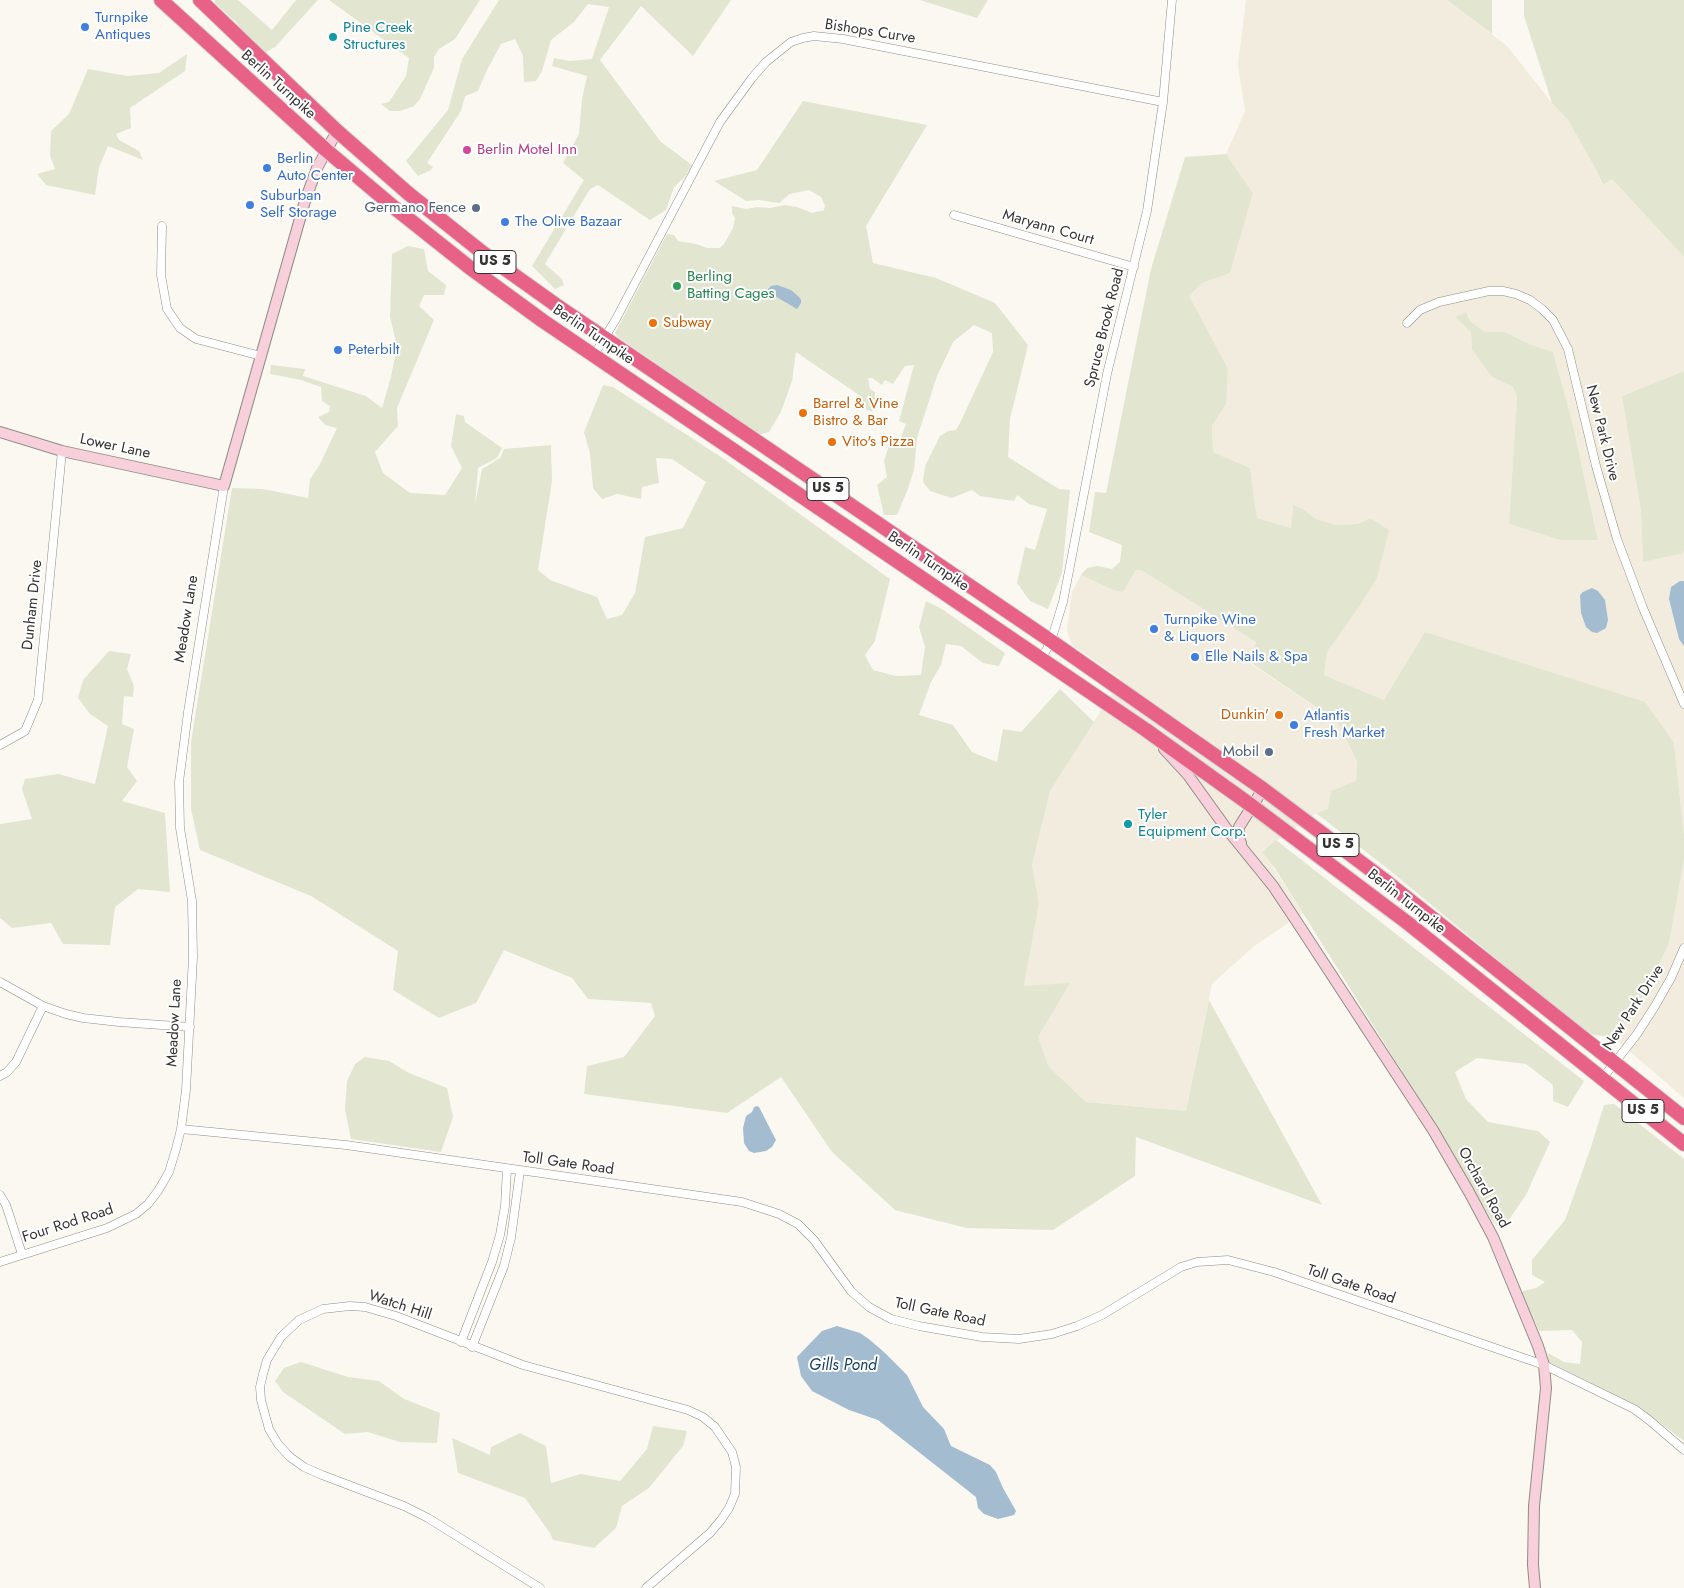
<!DOCTYPE html>
<style>
body{margin:0}
canvas{display:block;background:#fbf8f1}
</style>
<canvas width="1684" height="1588"></canvas>
<script>
const ctx = document.querySelector('canvas').getContext('2d');
ctx.lineJoin = 'round';
function fillPath(path, color) {
  ctx.fillStyle = color;
  ctx.fill(path, 'evenodd');
}
function shape(rows) {
  const path = new Path2D();
  for (const r of rows) {
    path.moveTo(r[0], r[1]);
    for (let i = 2; i < r.length; i += 2) path.lineTo(r[i], r[i + 1]);
  }
  return path;
}
function strokePath(path, color, width, dash) {
  ctx.strokeStyle = color;
  ctx.lineWidth = width;
  ctx.lineCap = dash ? 'butt' : 'round';
  ctx.setLineDash(dash || []);
  ctx.stroke(path);
}
function label(font, color, halo, rows, align = 'center') {
  ctx.font = font + ' Jost,sans-serif';
  ctx.lineWidth = 4;
  ctx.setLineDash([]);
  ctx.textBaseline = 'middle';
  ctx.strokeStyle = halo;
  ctx.fillStyle = color;
  for (const [text, x, y, turn = 0] of rows) {
    ctx.save();
    ctx.translate(x, y);
    ctx.rotate((+turn || 0) * Math.PI / 180);
    ctx.textAlign = isNaN(turn) ? turn : align;
    if (halo) ctx.strokeText(text, 0, 0);
    ctx.fillText(text, 0, 0);
    ctx.restore();
  }
}
fillPath(shape([
 [1246,0,1447,0,1507,46,1552,103,1568,120,1595,168,1602,185,1612,179,1684,257,1684,371,1622,396,1641,512,1643,561,1682,553,1684,550,1684,835,1674,743,1384,700,1324,675,1327,652,1357,610,1370,518,1357,524,1336,525,1316,519,1303,509,1293,506,1291,528,1257,518,1250,468,1213,452,1212,426,1226,404,1189,296,1202,283,1230,273,1253,193,1226,154,1245,111,1238,65],
 [1467,312,1471,322,1485,332,1505,332,1529,344,1553,352,1573,425,1598,539,1560,540,1509,524,1517,397,1513,387,1492,377,1472,350,1471,332],
 [1136,570,1141,570,1256,642,1250,663,1338,722,1357,762,1356,781,1331,791,1328,809,1316,813,1262,851,1303,913,1253,947,1212,984,1186,1111,1086,1102,1049,1067,1038,1037,1024,986,1039,903,1032,865,1050,791,1121,679,1072,645,1067,630,1072,592,1081,575,1113,590,1123,592],
 [1684,860,1684,1098,1613,1037,1646,991,1669,943]
]), '#f2ecde');
fillPath(shape([
 [215,0,238,0,272,30,296,0,318,0,275,47,266,52,240,28,237,23,215,3],
 [329,0,480,0,455,39,439,49,434,57,434,68,420,99,414,106,400,111,390,111,381,104,389,102,406,76,409,58],
 [499,0,731,0,693,56,641,6,600,60,661,142,692,165,684,178,674,187,666,210,650,220,598,185,590,189,545,264,562,279,564,285,555,289,532,266,584,180,563,163,579,134,582,99,587,76,552,66,554,58,570,61,592,59,609,7,588,4,574,22,551,40,542,71,536,81,524,82,523,56,515,39,501,44,486,72,478,91,465,96,461,111,427,163,433,167,431,170,418,176,406,161,448,110,462,59],
 [920,0,988,0,977,18],
 [1447,0,1492,0,1492,34],
 [1524,0,1684,0,1684,257,1612,179,1603,185,1595,168,1568,120,1552,103,1524,16],
 [187,54,185,71,130,108,131,128,116,134,119,140,139,151,143,160,108,146,99,167,95,195,46,185,37,174,55,169,50,155,51,131,69,114,88,69,128,76,159,73],
 [803,101,927,125,866,226,873,263,936,278,995,303,1028,345,1010,419,1008,457,1059,489,1070,490,1062,573,1048,609,1030,601,1017,583,1025,547,1035,550,1047,509,1029,504,1017,495,1014,501,980,496,972,490,952,498,930,491,923,482,925,466,940,436,948,431,956,430,961,421,993,352,992,333,974,325,953,342,937,376,917,438,914,470,907,491,897,515,884,515,877,485,887,477,884,461,890,442,892,441,899,443,906,424,899,421,914,365,905,366,893,384,885,380,882,385,872,378,868,378,870,389,875,392,875,406,873,412,861,408,856,404,859,395,796,352,792,381,781,412,769,432,759,435,618,337,615,333,667,234,674,235,678,241,696,244,707,248,720,248,724,244,733,228,735,218,732,213,732,206,746,209,757,207,770,208,785,205,797,207,812,213,824,210,825,206,821,197,809,190,790,194,779,203,759,200,746,201,714,181,757,170],
 [1226,154,1253,193,1230,273,1202,283,1189,296,1228,369,1226,404,1212,426,1213,452,1250,468,1257,518,1291,528,1293,505,1303,509,1316,519,1336,525,1357,524,1370,518,1389,530,1377,578,1357,610,1327,652,1324,675,1384,700,1425,632,1645,702,1674,743,1684,835,1684,860,1669,943,1646,991,1613,1037,1594,1035,1580,1028,1388,869,1316,813,1328,809,1331,791,1356,781,1357,762,1338,722,1250,662,1256,642,1141,570,1136,570,1123,592,1113,590,1081,575,1087,568,1097,566,1112,569,1120,562,1122,545,1089,532,1095,492,1106,493,1151,269,1185,157],
 [408,246,424,249,428,271,446,285,444,295,424,295,419,306,434,320,397,408,398,426,375,452,383,473,410,493,445,495,462,468,451,446,456,414,464,416,465,422,502,448,497,458,478,468,475,505,482,469,500,458,504,449,551,445,552,481,538,570,550,580,597,597,607,619,622,615,635,593,645,537,683,528,706,482,672,459,656,458,659,483,642,487,641,499,617,494,602,499,593,488,590,453,584,432,603,385,613,387,721,457,890,579,875,641,865,655,873,670,896,676,921,675,925,647,919,627,926,601,942,609,1005,653,999,666,983,663,961,646,946,644,941,665,931,682,919,715,953,725,972,752,997,762,1003,729,1021,732,1060,689,1094,722,1050,791,1032,865,1039,903,1024,986,1070,983,1038,1037,1049,1067,1086,1102,1186,1111,1209,1000,1322,1205,1136,1137,1135,1176,1053,1230,967,1228,895,1210,832,1152,781,1077,727,1113,584,1094,587,1066,624,1057,655,1016,651,1003,588,999,572,978,504,950,476,1003,439,1018,393,990,398,951,311,896,200,850,191,809,191,742,232,488,263,489,308,498,310,479,319,466,337,428,325,425,318,417,329,412,330,406,322,401,321,387,301,380,270,374,271,365,305,369,303,376,366,396,382,408,391,377,397,346,390,317,392,254],
 [1466,312,1471,322,1485,332,1505,332,1529,344,1553,352,1573,425,1598,540,1560,540,1509,524,1517,397,1513,387,1492,377,1472,350,1471,332,1455,317],
 [1684,371,1684,550,1683,553,1643,562,1641,512,1622,396],
 [109,651,131,654,127,669,134,686,133,697,124,696,122,724,134,729,127,767,137,781,122,801,165,813,170,892,138,889,115,907,110,945,63,944,51,923,12,928,0,918,0,824,32,819,22,789,25,779,58,774,95,784,108,726,90,714,78,698,83,680],
 [1276,840,1584,1081,1568,1107,1553,1101,1553,1085,1526,1064,1477,1058,1455,1072,1466,1099,1488,1122,1538,1131,1550,1142,1526,1195,1501,1231,1491,1219,1421,1102,1276,870,1262,852],
 [365,1057,389,1061,409,1073,447,1088,453,1117,441,1152,351,1139,345,1110,347,1081,355,1064],
 [1614,1104,1684,1159,1684,1441,1639,1407,1549,1362,1548,1353,1564,1362,1580,1364,1582,1342,1572,1330,1539,1331,1522,1296,1523,1291,1536,1288,1545,1282,1532,1275,1532,1260,1565,1220,1591,1147,1604,1105],
 [301,1362,348,1377,379,1381,404,1399,440,1413,437,1443,400,1442,368,1432,345,1434,283,1392,275,1381,284,1368],
 [653,1426,687,1431,683,1446,649,1488,622,1506,616,1528,594,1548,553,1540,550,1533,525,1498,458,1473,452,1438,490,1455,491,1447,520,1433,546,1446,551,1483,581,1474,620,1481,647,1449]
]), '#e2e6d0');
fillPath(shape([
 [777,285,791,290,799,297,801,300,801,303,797,309,768,292,768,289,771,286],
 [1680,581,1684,581,1684,646,1679,639,1669,599,1671,587],
 [1592,588,1598,591,1605,600,1608,620,1606,628,1597,633,1592,632,1586,627,1581,613,1580,595,1583,592],
 [757,1106,759,1107,776,1140,772,1147,766,1151,754,1153,749,1151,744,1143,743,1128,746,1116,752,1112,754,1107],
 [837,1326,860,1333,870,1340,885,1353,907,1375,923,1407,944,1429,951,1446,990,1465,996,1472,1003,1488,1016,1511,1014,1515,998,1519,984,1514,978,1508,976,1497,878,1420,849,1410,812,1391,801,1376,797,1357,822,1331]
]), '#a3bcd0');
const street = shape([
 [954,215,1134,267],
 [162,226,161,275,167,309,180,328,196,339,261,356],
 [1407,323,1420,310,1439,302,1489,291,1503,291,1516,294,1530,300,1542,309,1553,320,1568,349,1596,466,1617,539,1643,608,1684,704],
 [594,355,616,319,720,122,752,78,766,62,791,42,803,38,814,36,843,39,1163,102],
 [1042,658,1051,641,1063,602,1107,374,1147,211,1163,102,1172,0],
 [0,745,25,731,38,700,62,451],
 [0,982,43,1006,66,1014,83,1018,119,1022,190,1027],
 [0,1076,7,1072,16,1062,43,1006],
 [1602,1079,1637,1034,1655,1006,1671,978,1684,948],
 [181,1129,346,1145,742,1202,779,1214,798,1224,814,1240,851,1291,869,1307,891,1319,919,1326,982,1337,1019,1339,1052,1334,1077,1326,1102,1315,1181,1267,1197,1262,1228,1260,1274,1272,1544,1365,1634,1409,1649,1420,1684,1450],
 [0,1195,6,1205,22,1254],
 [0,1262,107,1228,136,1214,148,1204,158,1191,169,1172,176,1149,181,1129,186,1090,193,957,192,901,180,828,179,782,188,712,224,486],
 [461,1342,492,1262,500,1235,505,1206,507,1169],
 [472,1347,504,1266,511,1238,520,1171],
 [540,1588,428,1518,404,1506,322,1475,304,1467,290,1457,278,1444,269,1429,261,1400,260,1387,263,1374,267,1360,281,1337,299,1320,323,1309,350,1306,365,1307,396,1316,523,1365,688,1410,703,1417,715,1427,732,1452,736,1467,735,1494,729,1508,721,1520,710,1533,646,1588]
]);
const secondary = shape([
 [0,432,62,451,224,486,305,201,317,168,337,131],
 [1164,749,1188,775,1226,828,1273,886,1295,919,1433,1130,1469,1192,1493,1237,1538,1346,1544,1365,1546,1388,1534,1506,1533,1565,1535,1588],
 [1241,843,1238,836,1239,827,1263,789]
]);
const highway = shape([
 [161,0,326,150,396,209,469,267,543,321,1146,730,1252,806,1409,924,1684,1144],
 [200,0,337,131,409,194,483,253,556,305,1051,641,1263,789,1383,879,1684,1118]
]);
strokePath(street, '#908d87', 9);
strokePath(secondary, '#908d87', 12);
strokePath(highway, '#d6d6d6', 16);
strokePath(street, '#fff', 8);
strokePath(secondary, '#f8d0db', 10);
strokePath(highway, '#e86287', 14);
for (const [x, y, r, color] of [
 [85,27,5,"#3f7fe0"],
 [333,37,5,"#0f9aa8"],
 [467,150,5,"#d1479c"],
 [267,168,5,"#3f7fe0"],
 [250,205,5,"#3f7fe0"],
 [476,208,5,"#5c6f8a"],
 [505,222,5,"#3f7fe0"],
 [677,286,5,"#2e9e5b"],
 [653,323,5,"#e8710a"],
 [338,350,5,"#3f7fe0"],
 [803,413,5,"#e8710a"],
 [832,442,5,"#e8710a"],
 [1154,629,5,"#3f7fe0"],
 [1195,657,5,"#3f7fe0"],
 [1279,715,5,"#e8710a"],
 [1294,725,5,"#3f7fe0"],
 [1269,752,5,"#5c6f8a"],
 [1128,824,5,"#0f9aa8"]
]) {
  const dot = new Path2D();
  dot.arc(x, y, r, 0, 2 * Math.PI);
  ctx.fillStyle = color;
  ctx.fill(dot);
  strokePath(dot, '#fff', 2);
}
for (const [x, y, w] of [
 [495,262,42],
 [828,489,42],
 [1338,845,42],
 [1643,1111,42]
]) {
  const box = new Path2D();
  box.roundRect(x - w / 2, y - 11.5, w, 23, 4);
  ctx.fillStyle = '#fff';
  ctx.fill(box);
  strokePath(box, '#343331', 1);
}
label('bold 14px', '#343331', null, [
 ["US 5",495,262],
 ["US 5",828,489],
 ["US 5",1338,845],
 ["US 5",1643,1111]
]);
label('15px', '#366cbe', '#fff', [
 ["Turnpike",95,18],
 ["Antiques",95,35],
 ["Berlin",277,159],
 ["Auto Center",277,176],
 ["Suburban",260,196],
 ["Self Storage",260,213],
 ["The Olive Bazaar",515,222],
 ["Peterbilt",348,350],
 ["Turnpike Wine",1164,620],
 ["& Liquors",1164,637],
 ["Elle Nails & Spa",1205,657],
 ["Atlantis",1304,716],
 ["Fresh Market",1304,733]
], 'left');
label('15px', '#0d838f', '#fff', [
 ["Pine Creek",343,28],
 ["Structures",343,45],
 ["Tyler",1138,815],
 ["Equipment Corp.",1138,832]
], 'left');
label('15px', '#343331', '#fff', [
 ["Bishops Curve",870,32,9],
 ["Berlin Turnpike",278,85,42],
 ["Maryann Court",1048,228,16],
 ["Spruce Brook Road",1105,328,-76],
 ["Berlin Turnpike",593,335,34],
 ["New Park Drive",1602,433,76],
 ["Lower Lane",115,447,12],
 ["Berlin Turnpike",928,562,34],
 ["Dunham Drive",33,605,-84],
 ["Meadow Lane",187,619,-81],
 ["Berlin Turnpike",1406,902,38],
 ["New Park Drive",1634,1008,-57],
 ["Meadow Lane",175,1023,-87],
 ["Toll Gate Road",568,1164,8],
 ["Orchard Road",1483,1188,61],
 ["Four Rod Road",68,1224,-18],
 ["Toll Gate Road",1351,1285,19],
 ["Watch Hill",400,1306,18],
 ["Toll Gate Road",940,1313,12]
]);
label('15px', '#b23c85', '#fff', [
 ["Berlin Motel Inn",477,150]
], 'left');
label('15px', '#4e5e75', '#fff', [
 ["Germano Fence",466,208],
 ["Mobil",1259,752]
], 'right');
label('15px', '#27864d', '#fff', [
 ["Berling",687,277],
 ["Batting Cages",687,294]
], 'left');
label('15px', '#c56008', '#fff', [
 ["Subway",663,323],
 ["Barrel & Vine",813,404],
 ["Bistro & Bar",813,421],
 ["Vito's Pizza",842,442],
 ["Dunkin'",1269,715,"right"]
], 'left');
label('italic 16px', '#15405e', '#fff', [
 ["Gills Pond",843,1366]
]);
</script>
